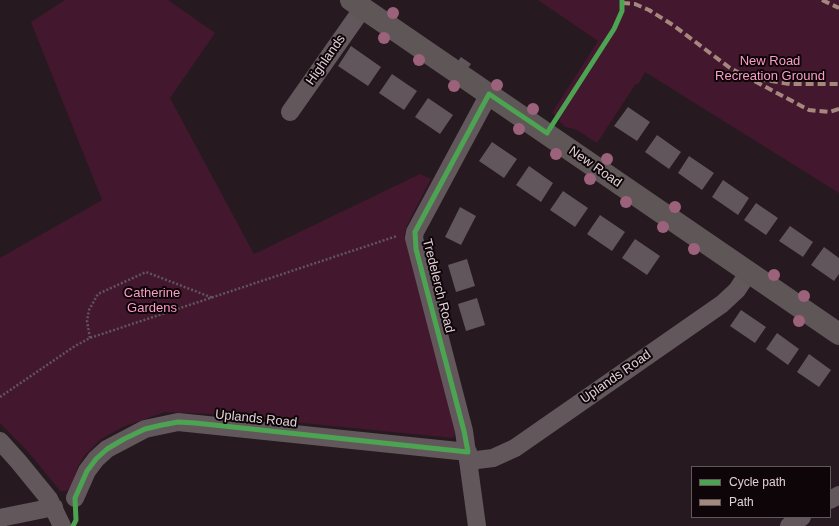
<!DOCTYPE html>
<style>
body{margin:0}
#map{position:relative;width:839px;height:526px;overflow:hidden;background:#261a20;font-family:Helvetica,sans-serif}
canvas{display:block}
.legend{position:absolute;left:691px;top:466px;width:140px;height:52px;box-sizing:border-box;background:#0d0508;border:1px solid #62575b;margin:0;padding:5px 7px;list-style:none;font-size:12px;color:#e1d1d7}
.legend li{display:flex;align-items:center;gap:8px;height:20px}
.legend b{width:20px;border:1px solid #62575b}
</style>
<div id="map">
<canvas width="839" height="526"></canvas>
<ul class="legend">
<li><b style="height:5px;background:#4ca352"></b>Cycle path</li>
<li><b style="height:5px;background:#a5887d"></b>Path</li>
</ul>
</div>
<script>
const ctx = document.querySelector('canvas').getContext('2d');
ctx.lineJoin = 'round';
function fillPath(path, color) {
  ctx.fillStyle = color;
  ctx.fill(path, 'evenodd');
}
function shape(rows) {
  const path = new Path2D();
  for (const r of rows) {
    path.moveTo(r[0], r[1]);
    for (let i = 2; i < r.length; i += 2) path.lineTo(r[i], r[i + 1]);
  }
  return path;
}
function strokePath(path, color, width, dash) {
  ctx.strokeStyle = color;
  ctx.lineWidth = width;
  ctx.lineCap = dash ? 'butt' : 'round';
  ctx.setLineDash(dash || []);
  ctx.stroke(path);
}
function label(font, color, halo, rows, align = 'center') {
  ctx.font = font + ' Helvetica,sans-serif';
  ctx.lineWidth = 4;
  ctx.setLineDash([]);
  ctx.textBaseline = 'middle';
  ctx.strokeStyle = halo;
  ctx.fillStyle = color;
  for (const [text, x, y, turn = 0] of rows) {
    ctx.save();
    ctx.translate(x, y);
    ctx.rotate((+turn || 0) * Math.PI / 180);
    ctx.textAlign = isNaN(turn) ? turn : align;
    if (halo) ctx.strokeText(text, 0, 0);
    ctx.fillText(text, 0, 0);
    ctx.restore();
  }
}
fillPath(shape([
 [65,0,168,0,215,33,170,98,254,254,420,174,431,179,407,225,404,236,409,237,457,431,453,438,212,414,165,412,125,426,101,439,85,455,78,466,72,486,66,491,60,491,31,455,0,423,0,258,102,200,31,22],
 [538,0,839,0,839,193,645,72,639,83,635,85,597,143,575,129,565,127,560,122,560,119,552,113,598,41]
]), '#43172d');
fillPath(shape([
 [351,46,381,67,368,86,338,66],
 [461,57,471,64,468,68,458,61],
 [392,74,417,91,404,110,379,93],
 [428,98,453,115,440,134,415,117],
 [628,107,650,122,637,141,614,126],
 [657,135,681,152,669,169,645,152],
 [492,142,517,159,504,178,479,161],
 [689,156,714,173,702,190,678,173],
 [529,166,553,183,541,202,516,185],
 [723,180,749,198,738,215,712,197],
 [563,191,588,208,575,227,550,210],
 [756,203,778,218,766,235,744,220],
 [460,207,476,216,461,245,445,237],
 [600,215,625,232,612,251,587,234],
 [790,226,813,242,803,257,779,241],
 [635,239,660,256,647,275,622,258],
 [824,247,839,258,839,274,834,281,811,265],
 [467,259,475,286,456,292,448,265],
 [477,298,485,325,466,331,458,304],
 [741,310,766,327,755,343,730,326],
 [777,333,799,349,788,365,766,349],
 [809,354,831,370,819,387,797,372]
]), '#61565b');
strokePath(shape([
 [558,117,614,29,622,11,622,0],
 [90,338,87,321,89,310,98,294,146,272,213,298],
 [0,397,75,346,90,338,397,236]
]), '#60565b', 2.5, [2, 2]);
strokePath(shape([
 [290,112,363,8],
 [0,441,18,461,49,499,62,526],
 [469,461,493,458,515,448,722,304,737,290,749,272],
 [75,498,87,471,96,459,107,449,145,429,178,422,468,452],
 [830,500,839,495],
 [0,518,54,507],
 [477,526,464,431,414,238,415,232,429,206,489,94],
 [789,526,802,517]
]), '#62585c', 18);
strokePath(shape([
 [351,0,839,334]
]), '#5f5657', 22);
strokePath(shape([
 [822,0,839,8],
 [622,3,635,4,649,10,673,25,730,68,809,110,829,112,839,109],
 [758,79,790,84,839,84]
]), '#a5887d', 4, [8, 4]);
strokePath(shape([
 [73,526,76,520,75,498,87,471,96,459,107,449,124,439,145,429,162,425,178,422,195,423,468,452,464,431,416,249,415,232,489,94,547,133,614,29,622,11,622,0]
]), '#4ca352', 5);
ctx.fillStyle = '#9c627b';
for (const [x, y] of [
 [393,13],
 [384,38],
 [419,60],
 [497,85],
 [454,86],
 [533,109],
 [519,129],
 [556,154],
 [607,159],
 [590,179],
 [626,202],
 [675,207],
 [663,227],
 [694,249],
 [774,275],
 [804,296],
 [799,321]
]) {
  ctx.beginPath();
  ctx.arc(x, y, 6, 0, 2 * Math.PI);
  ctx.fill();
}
label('13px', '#e1d1d7', '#0d0508', [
 ["Highlands",326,60,-55],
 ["New Road",595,167,35],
 ["Tredelerch Road",438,286,76],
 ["Uplands Road",616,377,-35],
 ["Uplands Road",256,419,6]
]);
label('13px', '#fc9dc6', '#0d0508', [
 ["New Road",770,61],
 ["Recreation Ground",770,76],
 ["Catherine",152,293],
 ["Gardens",152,308]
]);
</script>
